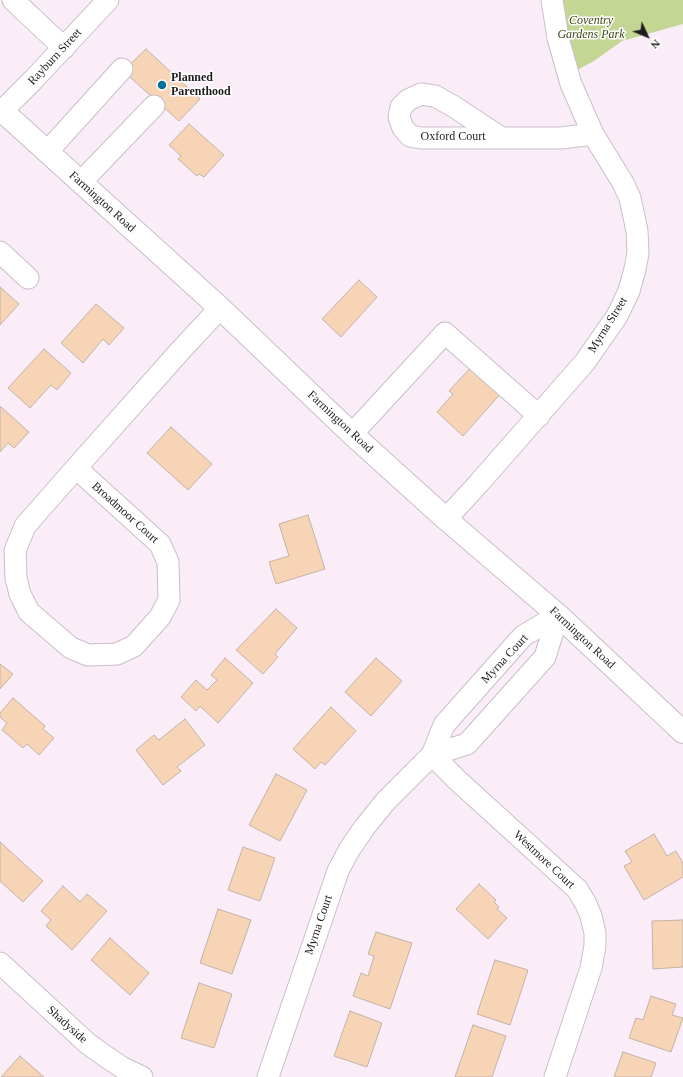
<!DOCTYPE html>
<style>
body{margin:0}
#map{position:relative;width:683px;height:1077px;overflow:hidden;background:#faedf8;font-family:"Times New Roman",serif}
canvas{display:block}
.north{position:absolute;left:627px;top:16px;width:40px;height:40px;-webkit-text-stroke:3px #fff;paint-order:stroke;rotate:134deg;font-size:11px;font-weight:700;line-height:16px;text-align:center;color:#201b1f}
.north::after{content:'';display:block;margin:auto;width:14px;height:18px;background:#201b1f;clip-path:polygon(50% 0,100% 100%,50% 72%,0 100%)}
</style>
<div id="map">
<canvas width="683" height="1077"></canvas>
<div class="north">N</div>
</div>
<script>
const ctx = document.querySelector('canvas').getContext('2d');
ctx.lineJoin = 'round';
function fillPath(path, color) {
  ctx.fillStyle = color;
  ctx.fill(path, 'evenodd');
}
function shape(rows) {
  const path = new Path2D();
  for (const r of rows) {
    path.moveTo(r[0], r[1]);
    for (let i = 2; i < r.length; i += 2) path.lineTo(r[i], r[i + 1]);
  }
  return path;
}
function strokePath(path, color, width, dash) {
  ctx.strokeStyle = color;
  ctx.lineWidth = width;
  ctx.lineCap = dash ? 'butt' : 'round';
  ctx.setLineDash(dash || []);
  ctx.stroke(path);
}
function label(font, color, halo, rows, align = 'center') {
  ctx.font = font + ' "Times New Roman",serif';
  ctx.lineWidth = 3;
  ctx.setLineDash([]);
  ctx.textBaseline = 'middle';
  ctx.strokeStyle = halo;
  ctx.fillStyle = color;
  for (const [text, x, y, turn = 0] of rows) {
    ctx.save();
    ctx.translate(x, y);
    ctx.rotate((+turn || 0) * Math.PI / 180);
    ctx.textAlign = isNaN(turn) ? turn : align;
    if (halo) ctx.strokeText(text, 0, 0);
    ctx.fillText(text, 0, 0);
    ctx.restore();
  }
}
fillPath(shape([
 [559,0,683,0,683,24,622,41,594,61,577,70]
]), '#c3d693');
const building = shape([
 [146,49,200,99,179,121,123,71,146,49],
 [189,124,224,155,204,177,199,174,197,176,178,159,181,156,169,145,189,124],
 [359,280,377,297,341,337,322,319,359,280],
 [0,287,19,304,0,325,0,287],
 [96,304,124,328,109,345,103,339,83,363,61,343,96,304],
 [44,349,71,373,57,390,51,385,30,408,8,388,44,349],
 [472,366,502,392,463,436,437,412,453,394,449,391,472,366],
 [1,407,29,432,14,448,8,443,0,452,0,408,1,407],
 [171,427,212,464,188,490,147,453,171,427],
 [308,515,325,569,276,584,269,562,289,556,279,524,308,515],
 [276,609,297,628,275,654,278,657,263,674,236,650,276,609],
 [225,658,253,683,218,723,200,706,196,711,181,697,196,680,207,690,217,680,211,675,225,658],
 [376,658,402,681,371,716,345,692,376,658],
 [0,664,13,674,0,689,0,664],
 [13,698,45,726,43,729,54,738,39,755,27,744,23,748,2,730,7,723,0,717,0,713,13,698],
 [331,707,356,731,325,765,321,762,315,769,293,749,331,707],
 [185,719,205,745,177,767,181,771,163,785,136,750,154,735,159,740,185,719],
 [276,774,307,790,280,841,249,825,276,774],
 [654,834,667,856,676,851,683,863,683,877,644,900,624,866,632,862,625,851,654,834],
 [0,842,43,881,23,902,0,881,0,842],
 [243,847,275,858,260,901,228,890,243,847],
 [479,884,496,900,494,902,499,907,497,909,507,918,488,939,456,909,479,884],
 [63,886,80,902,87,894,107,911,72,950,46,926,51,920,41,911,63,886],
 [218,909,251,920,232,974,200,963,218,909],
 [683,920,683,967,653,969,652,921,683,920],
 [376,932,412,943,390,1009,353,996,361,973,368,976,374,956,368,954,376,932],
 [110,938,149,973,130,995,91,960,110,938],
 [495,960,528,970,510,1025,477,1014,495,960],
 [199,983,232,994,214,1048,181,1038,199,983],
 [651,996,676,1004,672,1015,683,1018,671,1052,629,1038,636,1018,643,1020,651,996],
 [350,1011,382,1023,367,1067,334,1056,350,1011],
 [473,1025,506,1036,492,1077,455,1077,473,1025],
 [623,1052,656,1063,651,1077,614,1077,623,1052],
 [20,1056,44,1077,1,1077,20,1056]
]);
fillPath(building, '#f8d4b6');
strokePath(building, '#c0b3a9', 1);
const minor = shape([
 [13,0,64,48],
 [0,113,34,79,108,0],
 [500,137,453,106,435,96,421,94,408,100,401,107,399,117,403,128,410,136,421,138,561,138,593,134],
 [47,152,122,69],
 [81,182,154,106],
 [0,252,28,278],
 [352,434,445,333,539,416],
 [76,468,160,544,168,562,169,600,160,617,134,646,117,654,88,655,71,648,29,612,20,594,16,578,15,551,25,526,76,468,181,350,220,308],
 [446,519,479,483,585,362,617,316,629,291,635,269,638,253,637,231,630,198,623,183,593,134,571,84,558,38,552,0],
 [558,615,545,657,467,744,432,755,444,725,523,636,558,615],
 [0,963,87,1043,105,1056,123,1068,142,1077],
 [268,1077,338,871,349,850,364,828,385,802,432,755,456,779,577,889,586,904,591,916,595,933,595,946,591,968,555,1077]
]);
const major = shape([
 [0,109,220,308,352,434,446,519,558,615,683,732]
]);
strokePath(minor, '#cabec9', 23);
strokePath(major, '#cabec9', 24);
strokePath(minor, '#fff', 21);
strokePath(major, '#fff', 22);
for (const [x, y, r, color] of [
 [162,85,5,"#076f9c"]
]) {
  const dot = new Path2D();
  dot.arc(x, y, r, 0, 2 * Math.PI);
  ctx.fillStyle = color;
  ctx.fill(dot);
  strokePath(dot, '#fff', 1.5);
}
label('italic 12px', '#3a4512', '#fff', [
 ["Coventry",591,21],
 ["Gardens Park",591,35]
]);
label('12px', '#201b1f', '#fff', [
 ["Rayburn Street",55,57,-47],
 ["Oxford Court",453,137],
 ["Farmington Road",102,202,42],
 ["Myrna Street",608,325,-58],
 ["Farmington Road",340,422,43],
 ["Broadmoor Court",125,513,42],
 ["Farmington Road",582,638,43],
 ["Myrna Court",505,659,-47],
 ["Westmore Court",544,860,43],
 ["Myrna Court",319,925,-71],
 ["Shadyside",67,1025,42]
]);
label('bold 12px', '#201b1f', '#fff', [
 ["Planned",171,78],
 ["Parenthood",171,92]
], 'left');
</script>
